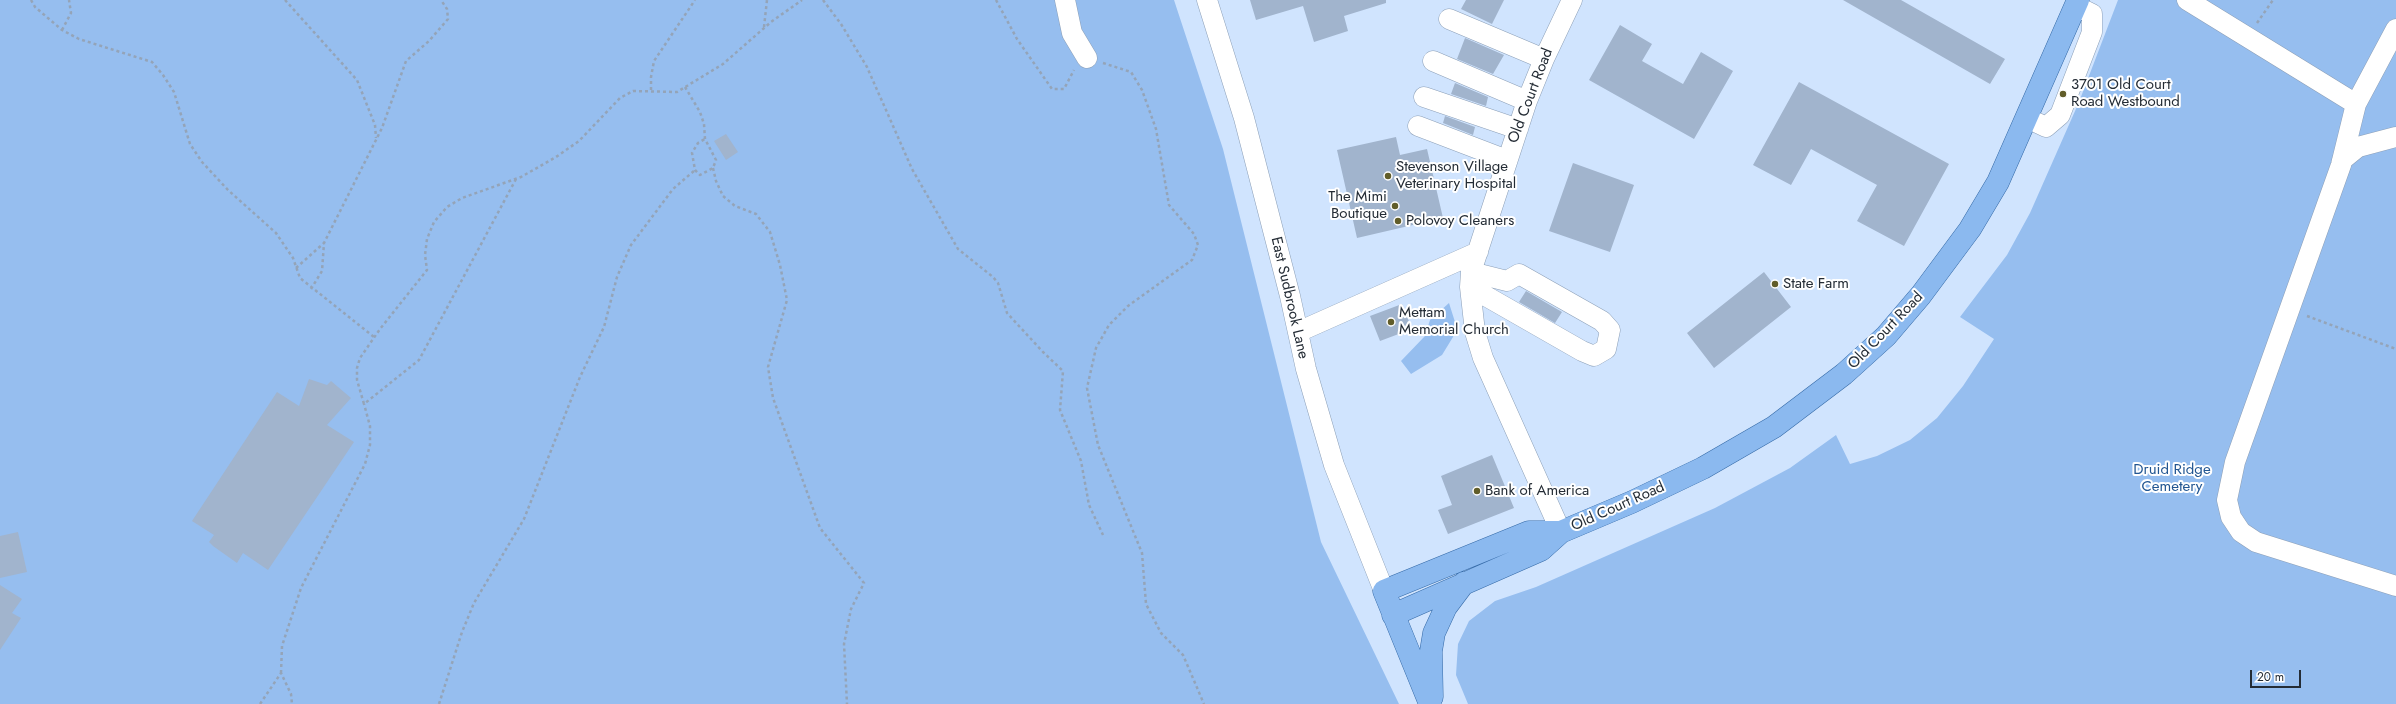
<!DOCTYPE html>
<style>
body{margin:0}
#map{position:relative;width:2396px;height:704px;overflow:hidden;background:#d0e4fe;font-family:Jost,sans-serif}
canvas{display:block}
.scale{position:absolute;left:2250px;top:670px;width:51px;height:18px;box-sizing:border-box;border:2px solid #242c35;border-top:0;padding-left:5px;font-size:12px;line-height:14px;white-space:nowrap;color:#242c35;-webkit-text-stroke:3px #fff;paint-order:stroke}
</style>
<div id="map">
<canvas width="2396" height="704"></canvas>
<div class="scale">20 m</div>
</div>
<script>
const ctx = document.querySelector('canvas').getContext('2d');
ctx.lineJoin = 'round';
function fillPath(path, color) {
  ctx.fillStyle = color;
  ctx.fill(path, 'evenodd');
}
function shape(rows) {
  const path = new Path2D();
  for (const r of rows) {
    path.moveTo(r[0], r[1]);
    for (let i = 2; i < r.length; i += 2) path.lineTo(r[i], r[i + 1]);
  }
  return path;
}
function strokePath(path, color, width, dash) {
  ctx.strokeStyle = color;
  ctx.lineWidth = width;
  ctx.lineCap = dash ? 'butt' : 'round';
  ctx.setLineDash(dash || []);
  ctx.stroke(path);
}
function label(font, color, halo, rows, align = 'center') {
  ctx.font = font + ' Jost,sans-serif';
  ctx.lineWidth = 4;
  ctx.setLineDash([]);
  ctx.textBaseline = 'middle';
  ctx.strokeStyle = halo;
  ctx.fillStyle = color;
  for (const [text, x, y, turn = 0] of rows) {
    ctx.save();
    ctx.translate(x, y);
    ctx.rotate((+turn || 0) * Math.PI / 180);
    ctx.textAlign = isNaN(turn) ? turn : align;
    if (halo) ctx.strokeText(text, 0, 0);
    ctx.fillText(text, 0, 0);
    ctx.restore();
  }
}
fillPath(shape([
 [0,0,1174,0,1223,149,1321,542,1399,704,0,704],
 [2118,0,2396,0,2396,704,1468,704,1456,675,1458,644,1469,621,1495,601,1536,587,1715,508,1790,468,1836,435,1850,464,1877,456,1910,440,1937,418,1963,386,1994,339,1960,317,2007,255,2030,213,2079,102],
 [1449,303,1455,322,1453,337,1442,355,1411,374,1401,361,1425,336,1430,320]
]), '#96beef');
fillPath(shape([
 [1250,0,1386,0,1386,3,1344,16,1348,31,1314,42,1303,6,1256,20],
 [1466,0,1504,0,1492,24,1461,9],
 [1843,0,1901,0,2005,59,1990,84],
 [1620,25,1652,44,1642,61,1683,84,1701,52,1733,71,1694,139,1589,80],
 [1465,38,1504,55,1493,74,1457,59],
 [1799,82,1949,164,1904,246,1857,221,1877,185,1811,149,1791,185,1753,165],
 [1455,83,1488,97,1486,106,1451,94],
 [1445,116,1475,127,1473,135,1443,123],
 [726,134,738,152,726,160,714,141],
 [1396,137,1400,155,1427,149,1443,218,1357,238,1337,150],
 [1573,163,1634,185,1610,252,1549,231],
 [1764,272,1791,307,1714,368,1687,333],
 [1526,291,1562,312,1555,323,1519,302],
 [1402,304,1412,329,1380,341,1370,316],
 [309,379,327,385,331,381,351,398,327,425,354,442,268,570,243,553,237,563,213,546,209,542,214,535,192,521,277,392,299,406],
 [1492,455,1514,508,1448,534,1438,510,1452,505,1441,476],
 [18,532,27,572,0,578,0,536],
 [0,585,22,599,12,613,21,618,0,650]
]), '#a1b4cd');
const minor = shape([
 [1065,0,1072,33,1087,58],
 [1207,0,1244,118,1290,296,1306,369,1334,465,1384,591],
 [2187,0,2356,104],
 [1449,19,1544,59],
 [2396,29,2356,104,2341,165,2235,462,2227,500,2231,517,2241,532,2256,542,2396,586],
 [1433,61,1527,101],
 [1424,97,1518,129],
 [2027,118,2046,127,2060,115,2092,32,2092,14,2076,6],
 [1418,126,1507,160],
 [2342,160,2358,147,2396,137],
 [1470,287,1582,351,1594,356,1606,349,1610,330,1602,321,1519,274,1507,281,1471,272],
 [1298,332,1478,252],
 [1561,532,1483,358,1475,332,1470,287,1471,272,1527,101,1544,59,1572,0]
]);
const major = shape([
 [1393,615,1541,550,1561,532,1632,502,1703,468,1774,427,1844,374,1886,336,1921,295,1970,229,1998,182,2078,0],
 [1432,697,1431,651,1434,633,1446,607,1464,583],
 [1430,704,1384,591,1529,532,1561,532]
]);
strokePath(minor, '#8da0b8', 21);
strokePath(major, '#356aa7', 23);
strokePath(shape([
 [31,0,35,7,62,30,79,39,152,62,163,75,174,92,190,144,202,162,228,190,276,233,293,258,300,278,374,337],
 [285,0,357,80,375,125,376,138],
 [823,0,841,24,867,67,912,169,958,249,993,277,998,283,1007,313,1043,352,1063,371,1060,410,1081,461,1089,505,1103,535],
 [996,0,1017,39,1052,89,1064,89,1074,70],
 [2257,23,2273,0],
 [764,27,767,0],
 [62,30,71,13,69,0],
 [1103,63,1131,72,1142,90,1156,129,1169,205,1194,234,1198,245,1192,260,1128,306,1109,325,1096,348,1087,388,1098,445,1142,553,1146,604,1161,633,1183,655,1204,704],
 [685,87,700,112,704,124,705,139,716,160,713,168,700,175,695,170,692,153,698,143,705,139],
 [651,90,651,77,654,61,695,0],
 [713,168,716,181,723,196,735,206,756,214,770,232,780,265,787,300,768,367,773,398,820,528,864,583,851,609,844,644,847,704],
 [516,179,419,360,364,404,357,380,357,368,360,358,380,329,427,270,425,255,427,239,434,222,447,207,462,198,521,177,556,157,579,141,620,98,633,91,677,92,723,64,771,22,802,0],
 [296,268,324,243],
 [311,289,322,271,324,243,382,128,406,61,429,41,448,19,447,9,441,0],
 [2307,316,2396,349],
 [281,673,282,646,301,588,365,464,370,445,370,426,364,404],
 [260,704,281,673,291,694,292,704],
 [439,704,462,632,474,603,524,519,580,377,604,327,617,277,631,245,673,189,695,170]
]), '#94a4b8', 2.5, [3, 3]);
strokePath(minor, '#fff', 20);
strokePath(major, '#8bb9ef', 22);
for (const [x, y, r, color] of [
 [2063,94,4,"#615d29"],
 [1388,176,4,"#615d29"],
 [1395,206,4,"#615d29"],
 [1398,221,4,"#615d29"],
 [1775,284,4,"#615d29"],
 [1391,322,4,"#615d29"],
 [1477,491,4,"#615d29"]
]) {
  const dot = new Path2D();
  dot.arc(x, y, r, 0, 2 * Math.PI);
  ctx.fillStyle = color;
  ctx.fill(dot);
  strokePath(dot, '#fff', 1.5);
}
label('15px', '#242c35', '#fff', [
 ["3701 Old Court",2071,85],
 ["Road Westbound",2071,102],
 ["Stevenson Village",1396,167],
 ["Veterinary Hospital",1396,184],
 ["The Mimi",1387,197,"right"],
 ["Boutique",1387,214,"right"],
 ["Polovoy Cleaners",1406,221],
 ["State Farm",1783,284],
 ["Mettam",1399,313],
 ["Memorial Church",1399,330],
 ["Bank of America",1485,491]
], 'left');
label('15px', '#242c35', '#fff', [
 ["Old Court Road",1531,96,-69],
 ["East Sudbrook Lane",1289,298,77],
 ["Old Court Road",1886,331,-46],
 ["Old Court Road",1618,507,-24]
]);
label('15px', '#215591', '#fff', [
 ["Druid Ridge",2172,470],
 ["Cemetery",2172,487]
]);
</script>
